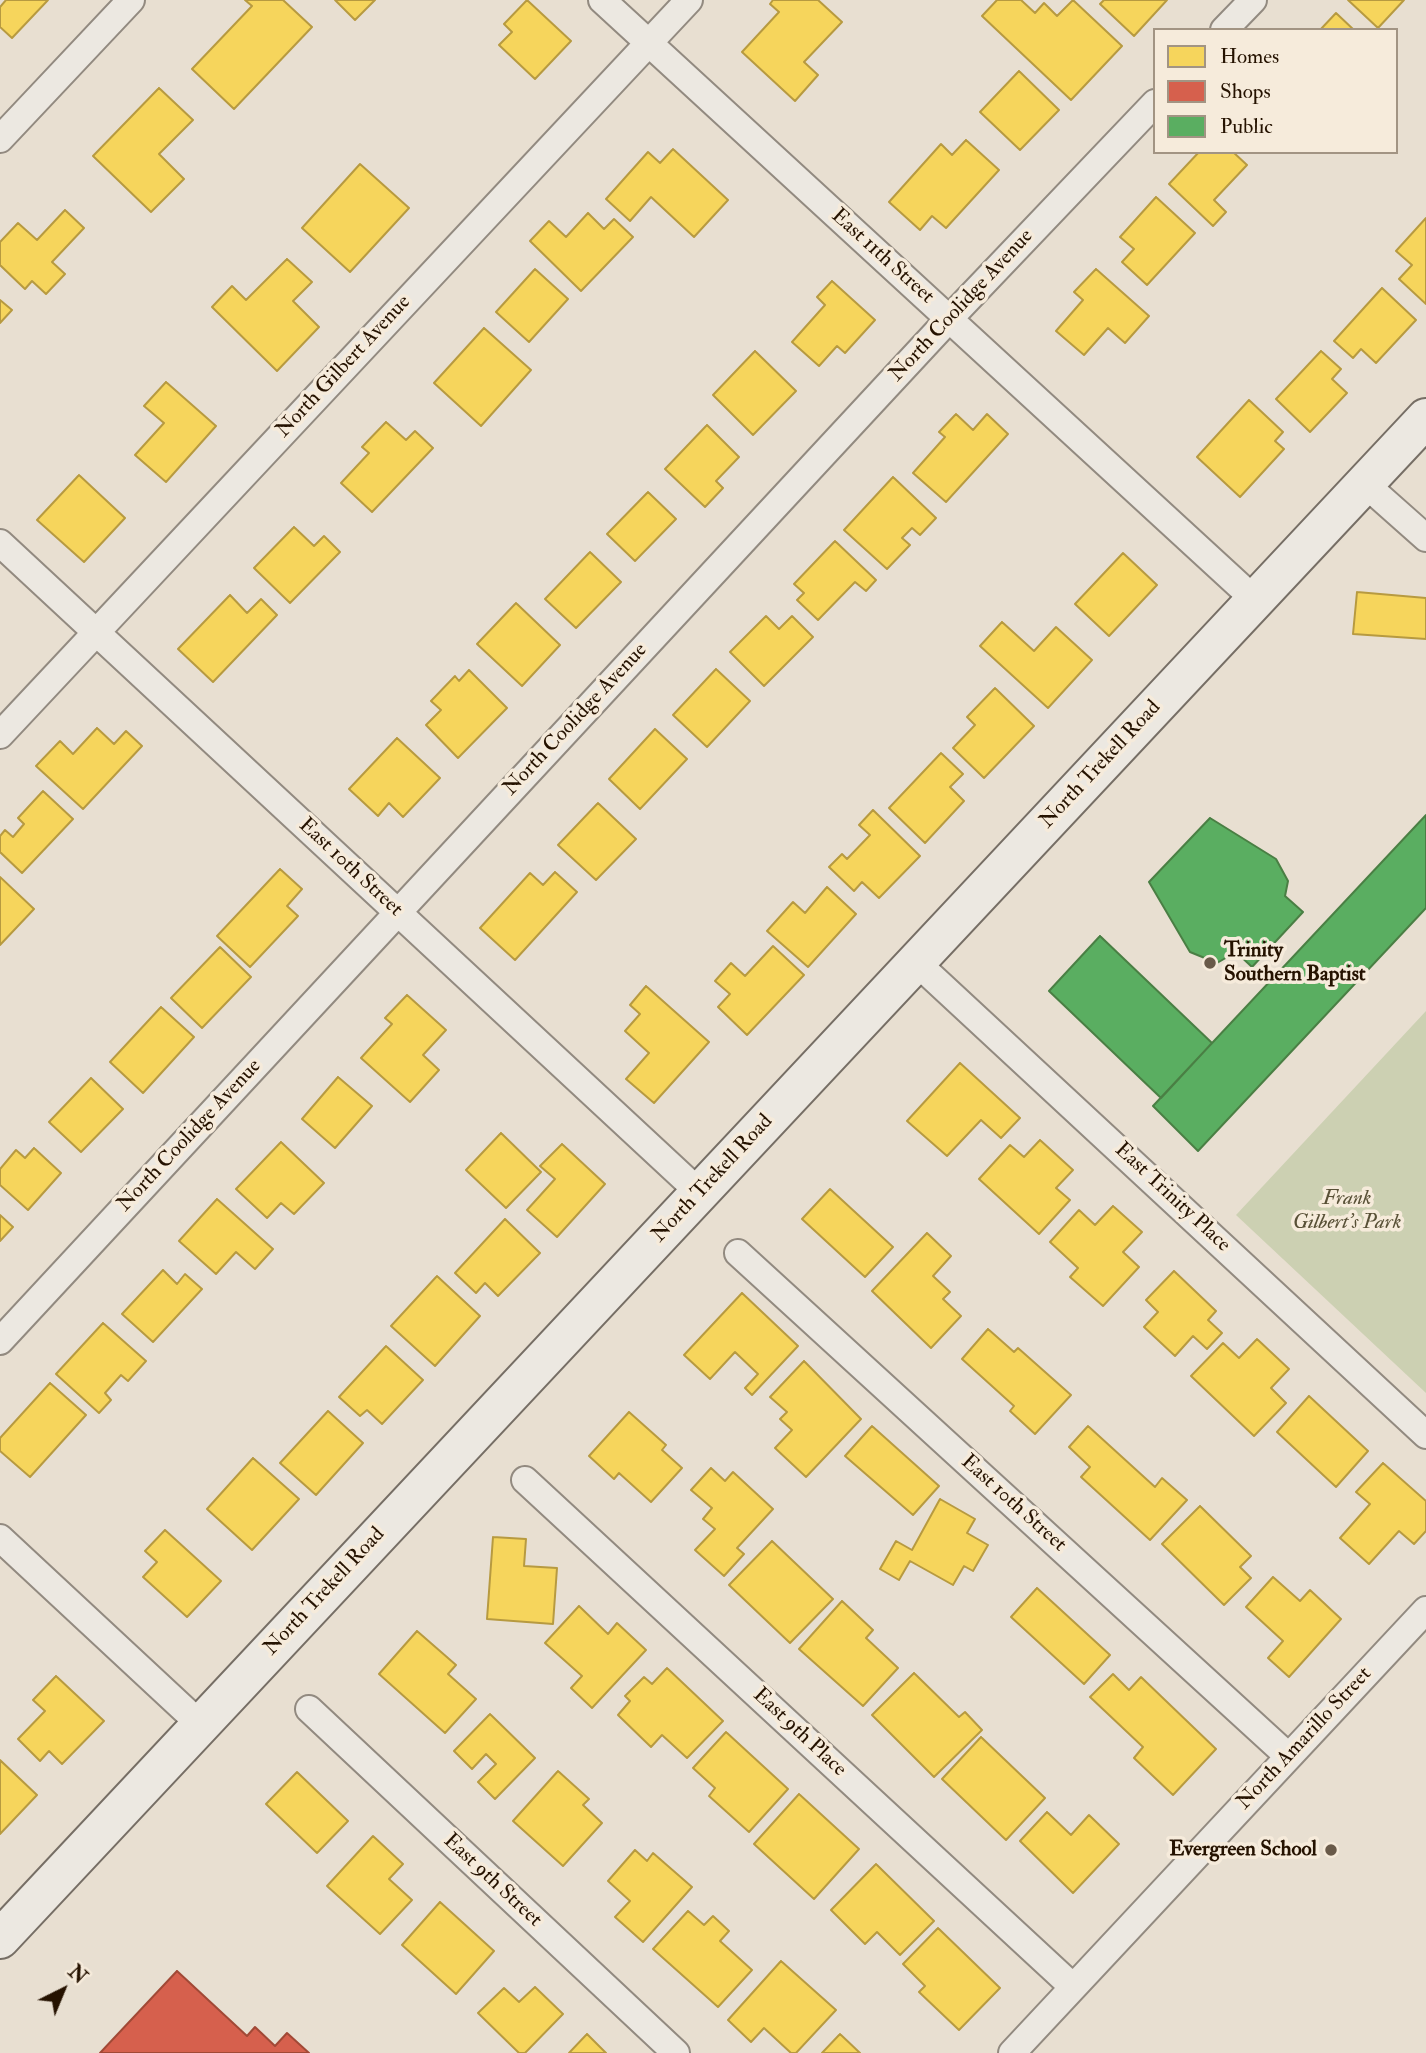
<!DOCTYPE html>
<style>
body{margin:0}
#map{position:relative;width:1426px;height:2053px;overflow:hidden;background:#e8dfd1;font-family:"IM FELL Double Pica",serif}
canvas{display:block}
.legend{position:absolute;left:1153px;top:28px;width:245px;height:126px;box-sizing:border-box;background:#f6ebdb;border:2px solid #a29483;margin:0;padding:9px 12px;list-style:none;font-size:21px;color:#251200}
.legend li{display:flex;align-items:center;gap:14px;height:35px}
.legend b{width:35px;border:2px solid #a29483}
.north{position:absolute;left:28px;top:1955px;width:70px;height:70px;-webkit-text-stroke:5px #f6ebdb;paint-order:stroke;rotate:43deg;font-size:19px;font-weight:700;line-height:28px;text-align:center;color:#251200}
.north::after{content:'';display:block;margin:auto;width:24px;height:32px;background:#251200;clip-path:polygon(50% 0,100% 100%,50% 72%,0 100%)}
</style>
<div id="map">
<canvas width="1426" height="2053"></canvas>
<ul class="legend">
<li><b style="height:19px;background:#f6d55c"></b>Homes</li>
<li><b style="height:19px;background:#d6604d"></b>Shops</li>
<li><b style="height:19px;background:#5aae61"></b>Public</li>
</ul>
<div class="north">N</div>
</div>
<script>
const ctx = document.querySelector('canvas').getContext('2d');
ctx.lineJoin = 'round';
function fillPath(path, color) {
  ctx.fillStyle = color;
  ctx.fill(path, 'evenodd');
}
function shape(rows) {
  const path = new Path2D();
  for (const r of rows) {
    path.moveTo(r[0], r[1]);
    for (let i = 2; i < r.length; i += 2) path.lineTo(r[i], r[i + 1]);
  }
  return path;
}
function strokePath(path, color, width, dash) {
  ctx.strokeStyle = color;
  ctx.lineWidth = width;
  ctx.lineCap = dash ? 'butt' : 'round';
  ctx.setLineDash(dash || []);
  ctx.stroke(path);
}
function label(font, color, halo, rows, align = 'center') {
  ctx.font = font + ' "IM FELL Double Pica",serif';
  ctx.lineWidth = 7;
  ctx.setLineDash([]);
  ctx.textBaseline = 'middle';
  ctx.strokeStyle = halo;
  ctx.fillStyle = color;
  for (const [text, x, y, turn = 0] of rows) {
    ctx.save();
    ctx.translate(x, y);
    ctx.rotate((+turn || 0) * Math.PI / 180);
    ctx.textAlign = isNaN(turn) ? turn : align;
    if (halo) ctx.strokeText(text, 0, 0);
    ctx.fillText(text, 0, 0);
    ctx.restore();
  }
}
fillPath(shape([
 [1426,1011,1426,1393,1236,1215]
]), '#ccd0b2');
const homes = shape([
 [6,0,48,0,12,38,0,27,0,7,6,0],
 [245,0,283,0,312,27,234,109,192,69,252,6,245,0],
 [335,0,375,0,355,20,335,0],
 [527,0,571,41,535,79,499,45,512,32,504,24,527,0],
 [773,0,818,0,842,22,804,62,818,75,795,101,742,52,779,12,770,4,773,0],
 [997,0,1021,0,1035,13,1044,3,1057,16,1073,0,1122,46,1071,100,982,16,997,0],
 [1104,0,1167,0,1134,36,1100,4,1104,0],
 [1348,0,1404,0,1378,28,1348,0],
 [1336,13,1354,30,1320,30,1336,13],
 [1019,71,1059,110,1020,150,980,112,1019,71],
 [159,88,193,120,159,154,184,179,151,212,93,156,159,88],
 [966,140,999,170,946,228,932,216,920,230,889,202,941,144,952,155,966,140],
 [673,149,728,200,694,237,651,197,630,221,606,199,648,152,660,163,673,149],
 [1199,152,1233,152,1247,165,1214,200,1226,212,1213,226,1169,184,1199,152],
 [360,164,409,208,350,272,302,228,360,164],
 [1156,197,1195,233,1147,285,1122,262,1134,249,1120,237,1156,197],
 [65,210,84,228,52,262,65,274,46,294,32,281,25,289,0,265,0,242,18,223,37,240,65,210],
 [588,213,604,229,614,219,633,237,581,291,530,241,549,221,566,237,588,213],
 [1426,218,1426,304,1399,279,1412,265,1396,251,1426,218],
 [287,259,312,282,293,301,319,327,277,371,212,307,232,286,246,300,287,259],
 [535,269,568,299,529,342,496,312,535,269],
 [1096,269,1149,316,1125,343,1108,328,1084,355,1056,331,1083,300,1074,292,1096,269],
 [832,281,875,320,845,353,837,346,819,366,792,342,825,305,817,297,832,281],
 [1382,288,1416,320,1376,363,1361,349,1353,358,1334,341,1382,288],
 [0,300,12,310,0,323,0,300],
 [484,328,531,370,481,426,434,383,484,328],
 [755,351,796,391,753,435,713,395,755,351],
 [1321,351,1341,369,1332,379,1347,393,1310,432,1276,399,1321,351],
 [166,382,216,426,166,482,135,455,164,423,144,406,166,382],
 [1249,400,1283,432,1275,441,1284,449,1240,497,1197,457,1249,400],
 [956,414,973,430,987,414,1008,434,946,502,913,473,945,437,939,432,956,414],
 [386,422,406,440,415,431,433,448,372,512,341,483,369,453,362,447,386,422],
 [707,425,739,457,716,481,723,488,705,507,665,469,707,425],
 [79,475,125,518,84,562,37,520,79,475],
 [893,477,936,518,920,535,912,528,902,538,910,545,887,569,844,530,893,477],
 [648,492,676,519,635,561,607,534,648,492],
 [294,527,314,546,324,536,340,552,290,603,254,568,294,527],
 [835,541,876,580,866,591,855,582,818,620,797,600,804,593,794,584,835,541],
 [590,552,621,582,576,628,545,599,590,552],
 [1123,553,1157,585,1109,636,1075,604,1123,553],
 [1357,592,1426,598,1426,639,1353,634,1357,592],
 [230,595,247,613,261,599,277,615,213,682,178,649,230,595],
 [516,603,560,645,522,686,477,644,516,603],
 [766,616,779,629,792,616,813,637,764,686,730,652,766,616],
 [1002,622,1034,651,1056,627,1092,660,1048,708,980,646,1002,622],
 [716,669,750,701,707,747,673,715,716,669],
 [469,670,507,708,458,758,426,725,441,710,431,701,455,676,459,681,469,670],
 [995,688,1034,726,984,778,953,748,975,725,967,717,995,688],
 [97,728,114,744,126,731,142,746,83,809,36,766,60,741,73,754,97,728],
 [655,729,687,759,640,809,609,779,655,729],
 [397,738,440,778,403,817,389,803,378,816,349,789,397,738],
 [941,753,963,774,950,787,964,801,925,843,889,808,941,753],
 [43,791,73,819,22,873,0,852,0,836,5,830,13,837,24,824,18,818,43,791],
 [598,803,636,839,596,880,558,845,598,803],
 [873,810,920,856,879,898,862,882,854,891,829,867,842,854,847,859,870,835,859,825,873,810],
 [280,869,302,889,287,906,298,916,250,967,217,936,280,869],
 [555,872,577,892,515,960,480,928,530,873,543,885,555,872],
 [0,877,34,909,0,945,0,877],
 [827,887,856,914,808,967,767,931,793,902,805,913,827,887],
 [773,946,804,975,747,1035,718,1007,730,994,715,981,731,963,745,976,773,946],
 [220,947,251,977,202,1028,171,998,220,947],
 [646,986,709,1042,654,1103,626,1079,649,1053,625,1031,640,1014,630,1005,646,986],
 [407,995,446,1030,423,1055,439,1070,410,1102,361,1058,392,1024,385,1018,407,995],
 [161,1007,194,1037,143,1093,110,1062,161,1007],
 [960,1063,1020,1118,1001,1138,981,1120,947,1156,907,1121,960,1063],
 [338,1077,372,1106,335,1148,302,1119,338,1077],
 [91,1078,123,1109,81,1152,49,1122,91,1078],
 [501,1133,541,1172,506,1208,466,1170,501,1133],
 [1040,1140,1073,1170,1056,1188,1070,1200,1039,1234,979,1179,1010,1145,1024,1157,1040,1140],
 [281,1142,324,1183,294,1214,281,1203,267,1218,236,1189,281,1142],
 [562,1144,605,1184,557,1237,527,1210,555,1179,540,1166,562,1144],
 [34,1148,61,1173,28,1210,0,1185,0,1169,16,1150,25,1158,34,1148],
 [830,1189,893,1247,865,1277,802,1219,830,1189],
 [217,1199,273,1249,255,1269,236,1252,216,1274,179,1241,217,1199],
 [1113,1206,1142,1232,1123,1252,1139,1267,1103,1306,1070,1277,1078,1268,1050,1242,1079,1210,1095,1225,1113,1206],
 [0,1215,13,1227,0,1241,0,1215],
 [505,1219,540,1253,498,1296,485,1283,476,1293,455,1273,505,1219],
 [927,1233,951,1256,933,1276,950,1292,943,1299,961,1316,931,1348,872,1291,927,1233],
 [163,1270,177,1284,185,1274,202,1289,153,1342,122,1314,163,1270],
 [1174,1271,1216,1311,1208,1320,1222,1333,1207,1349,1193,1336,1175,1356,1144,1327,1158,1312,1146,1300,1174,1271],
 [437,1276,480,1316,435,1366,391,1326,437,1276],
 [742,1293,798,1346,752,1395,745,1388,758,1374,735,1352,710,1379,684,1355,742,1293],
 [103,1323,146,1361,128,1381,121,1375,105,1393,111,1400,99,1413,56,1374,103,1323],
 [988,1329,1014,1352,1018,1348,1071,1395,1035,1434,1010,1411,1014,1406,962,1359,988,1329],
 [1257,1339,1289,1369,1271,1388,1286,1403,1254,1436,1191,1376,1223,1343,1239,1358,1257,1339],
 [386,1346,423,1380,382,1424,367,1410,360,1416,339,1397,386,1346],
 [804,1361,861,1419,806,1477,775,1448,792,1430,780,1419,787,1412,770,1397,804,1361],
 [50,1383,86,1415,30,1477,0,1451,0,1438,50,1383],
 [1309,1396,1368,1451,1336,1487,1277,1432,1309,1396],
 [328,1411,363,1443,316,1495,280,1463,328,1411],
 [629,1412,666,1445,662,1450,682,1468,651,1502,619,1473,614,1479,589,1456,629,1412],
 [872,1426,939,1486,913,1515,845,1456,872,1426],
 [1088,1426,1155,1487,1162,1478,1187,1500,1150,1540,1081,1477,1090,1467,1069,1447,1088,1426],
 [253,1458,299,1499,252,1550,207,1509,253,1458],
 [1383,1463,1426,1501,1426,1531,1414,1544,1399,1531,1369,1564,1340,1538,1370,1504,1356,1492,1383,1463],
 [711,1468,725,1481,733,1472,773,1509,737,1548,744,1554,724,1576,695,1550,715,1529,703,1519,712,1508,691,1490,711,1468],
 [940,1499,975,1519,967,1533,988,1545,973,1571,964,1566,953,1585,910,1561,899,1580,880,1569,896,1541,912,1550,940,1499],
 [1200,1506,1251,1556,1240,1567,1251,1578,1224,1605,1162,1544,1200,1506],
 [165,1530,221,1581,187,1617,143,1577,157,1562,145,1551,165,1530],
 [493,1537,526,1539,524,1566,557,1568,553,1624,487,1619,493,1537],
 [772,1541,833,1599,790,1643,729,1585,772,1541],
 [1273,1577,1300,1601,1310,1590,1341,1619,1289,1677,1268,1658,1283,1641,1246,1607,1273,1577],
 [1037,1588,1110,1655,1084,1684,1011,1617,1037,1588],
 [842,1601,873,1630,866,1638,898,1668,863,1706,799,1649,842,1601],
 [579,1606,608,1634,617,1623,646,1650,592,1708,571,1688,582,1676,545,1643,579,1606],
 [417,1631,456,1665,448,1674,476,1699,445,1733,379,1674,417,1631],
 [667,1668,723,1721,687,1758,662,1735,651,1747,618,1715,630,1701,625,1696,644,1677,652,1684,667,1668],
 [914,1673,959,1717,965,1712,982,1730,934,1777,872,1715,914,1673],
 [1113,1674,1129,1690,1141,1677,1216,1749,1173,1795,1134,1758,1143,1747,1090,1697,1113,1674],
 [56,1676,104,1721,62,1764,49,1751,40,1761,18,1739,45,1711,33,1700,56,1676],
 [490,1714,535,1758,495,1799,478,1782,496,1764,486,1754,472,1769,454,1751,490,1714],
 [726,1732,788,1789,749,1832,709,1796,715,1788,693,1768,726,1732],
 [981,1737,1045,1798,1006,1840,942,1779,981,1737],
 [0,1760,37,1795,0,1834,0,1760],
 [558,1771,589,1799,583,1805,602,1823,563,1866,513,1821,558,1771],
 [297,1772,348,1821,317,1853,266,1804,297,1772],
 [799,1794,859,1849,814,1899,754,1844,799,1794],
 [1047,1812,1071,1835,1089,1815,1119,1844,1073,1893,1020,1841,1047,1812],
 [373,1836,403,1864,389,1879,412,1900,380,1934,327,1886,373,1836],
 [635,1850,647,1861,653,1853,692,1887,643,1942,615,1917,630,1901,608,1881,635,1850],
 [876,1864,934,1921,900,1955,877,1932,865,1944,831,1910,876,1864],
 [440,1902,494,1951,456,1994,402,1945,440,1902],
 [688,1911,704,1925,713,1916,729,1931,720,1941,752,1970,718,2007,653,1949,688,1911],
 [938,1928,1000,1988,959,2030,919,1992,925,1986,903,1964,938,1928],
 [781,1961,836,2010,796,2053,791,2053,764,2028,751,2042,728,2020,781,1961],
 [535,1987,563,2014,525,2053,519,2053,478,2013,504,1988,519,2002,535,1987],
 [587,2034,606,2053,569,2053,587,2034],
 [840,2034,860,2053,822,2053,840,2034]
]);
fillPath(homes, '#f6d55c');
strokePath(homes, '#b79a40', 2);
const shops = shape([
 [177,1971,247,2036,255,2027,275,2046,287,2033,309,2053,100,2053,177,1971]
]);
fillPath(shops, '#d6604d');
strokePath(shops, '#a14936', 2);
const public = shape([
 [1426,815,1426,908,1198,1151,1153,1106,1426,815],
 [1210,818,1276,859,1288,881,1285,896,1303,912,1252,967,1236,952,1217,963,1190,952,1149,882,1210,818],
 [1100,936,1212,1043,1161,1098,1049,991,1100,936]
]);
fillPath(public, '#5aae61');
strokePath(public, '#4a7f44', 2);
const minor = shape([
 [602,0,1255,600],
 [1224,30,1253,0],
 [0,139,131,0],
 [1364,483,1426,538],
 [0,543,700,1193],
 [0,735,689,0],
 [916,962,1426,1435],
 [738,1253,1288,1756],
 [0,1341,950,318,1155,103],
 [525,1480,1073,1987],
 [0,1538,201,1725],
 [309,1709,676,2053],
 [1012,2053,1426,1610]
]);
const secondary = shape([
 [0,1939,1426,418]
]);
strokePath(minor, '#928a80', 30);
strokePath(secondary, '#766e65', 42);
strokePath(minor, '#ece8e1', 26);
strokePath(secondary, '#ece8e1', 38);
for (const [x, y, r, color] of [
 [1210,963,7,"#695a49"],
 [1331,1850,7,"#695a49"]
]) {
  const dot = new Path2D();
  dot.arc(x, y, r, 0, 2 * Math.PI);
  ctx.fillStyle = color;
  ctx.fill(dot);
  strokePath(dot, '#f6ebdb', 2.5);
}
label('21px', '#251200', '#f6ebdb', [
 ["East 11th Street",882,257,42],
 ["North Coolidge Avenue",962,306,-47],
 ["North Gilbert Avenue",344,367,-47],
 ["North Coolidge Avenue",576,720,-47],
 ["North Trekell Road",1101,765,-47],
 ["East 10th Street",350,868,43],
 ["North Coolidge Avenue",190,1136,-47],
 ["North Trekell Road",713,1179,-47],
 ["East Trinity Place",1172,1198,43],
 ["East 10th Street",1013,1504,42],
 ["North Trekell Road",325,1592,-47],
 ["East 9th Place",799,1733,43],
 ["North Amarillo Street",1305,1739,-47],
 ["East 9th Street",492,1881,43]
]);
label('bold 21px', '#251200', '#f6ebdb', [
 ["Trinity",1224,951],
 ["Southern Baptist",1224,975],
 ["Evergreen School",1317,1850,"right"]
], 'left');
label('italic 21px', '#585036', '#f6ebdb', [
 ["Frank",1347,1199],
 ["Gilbert's Park",1347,1223]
]);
</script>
